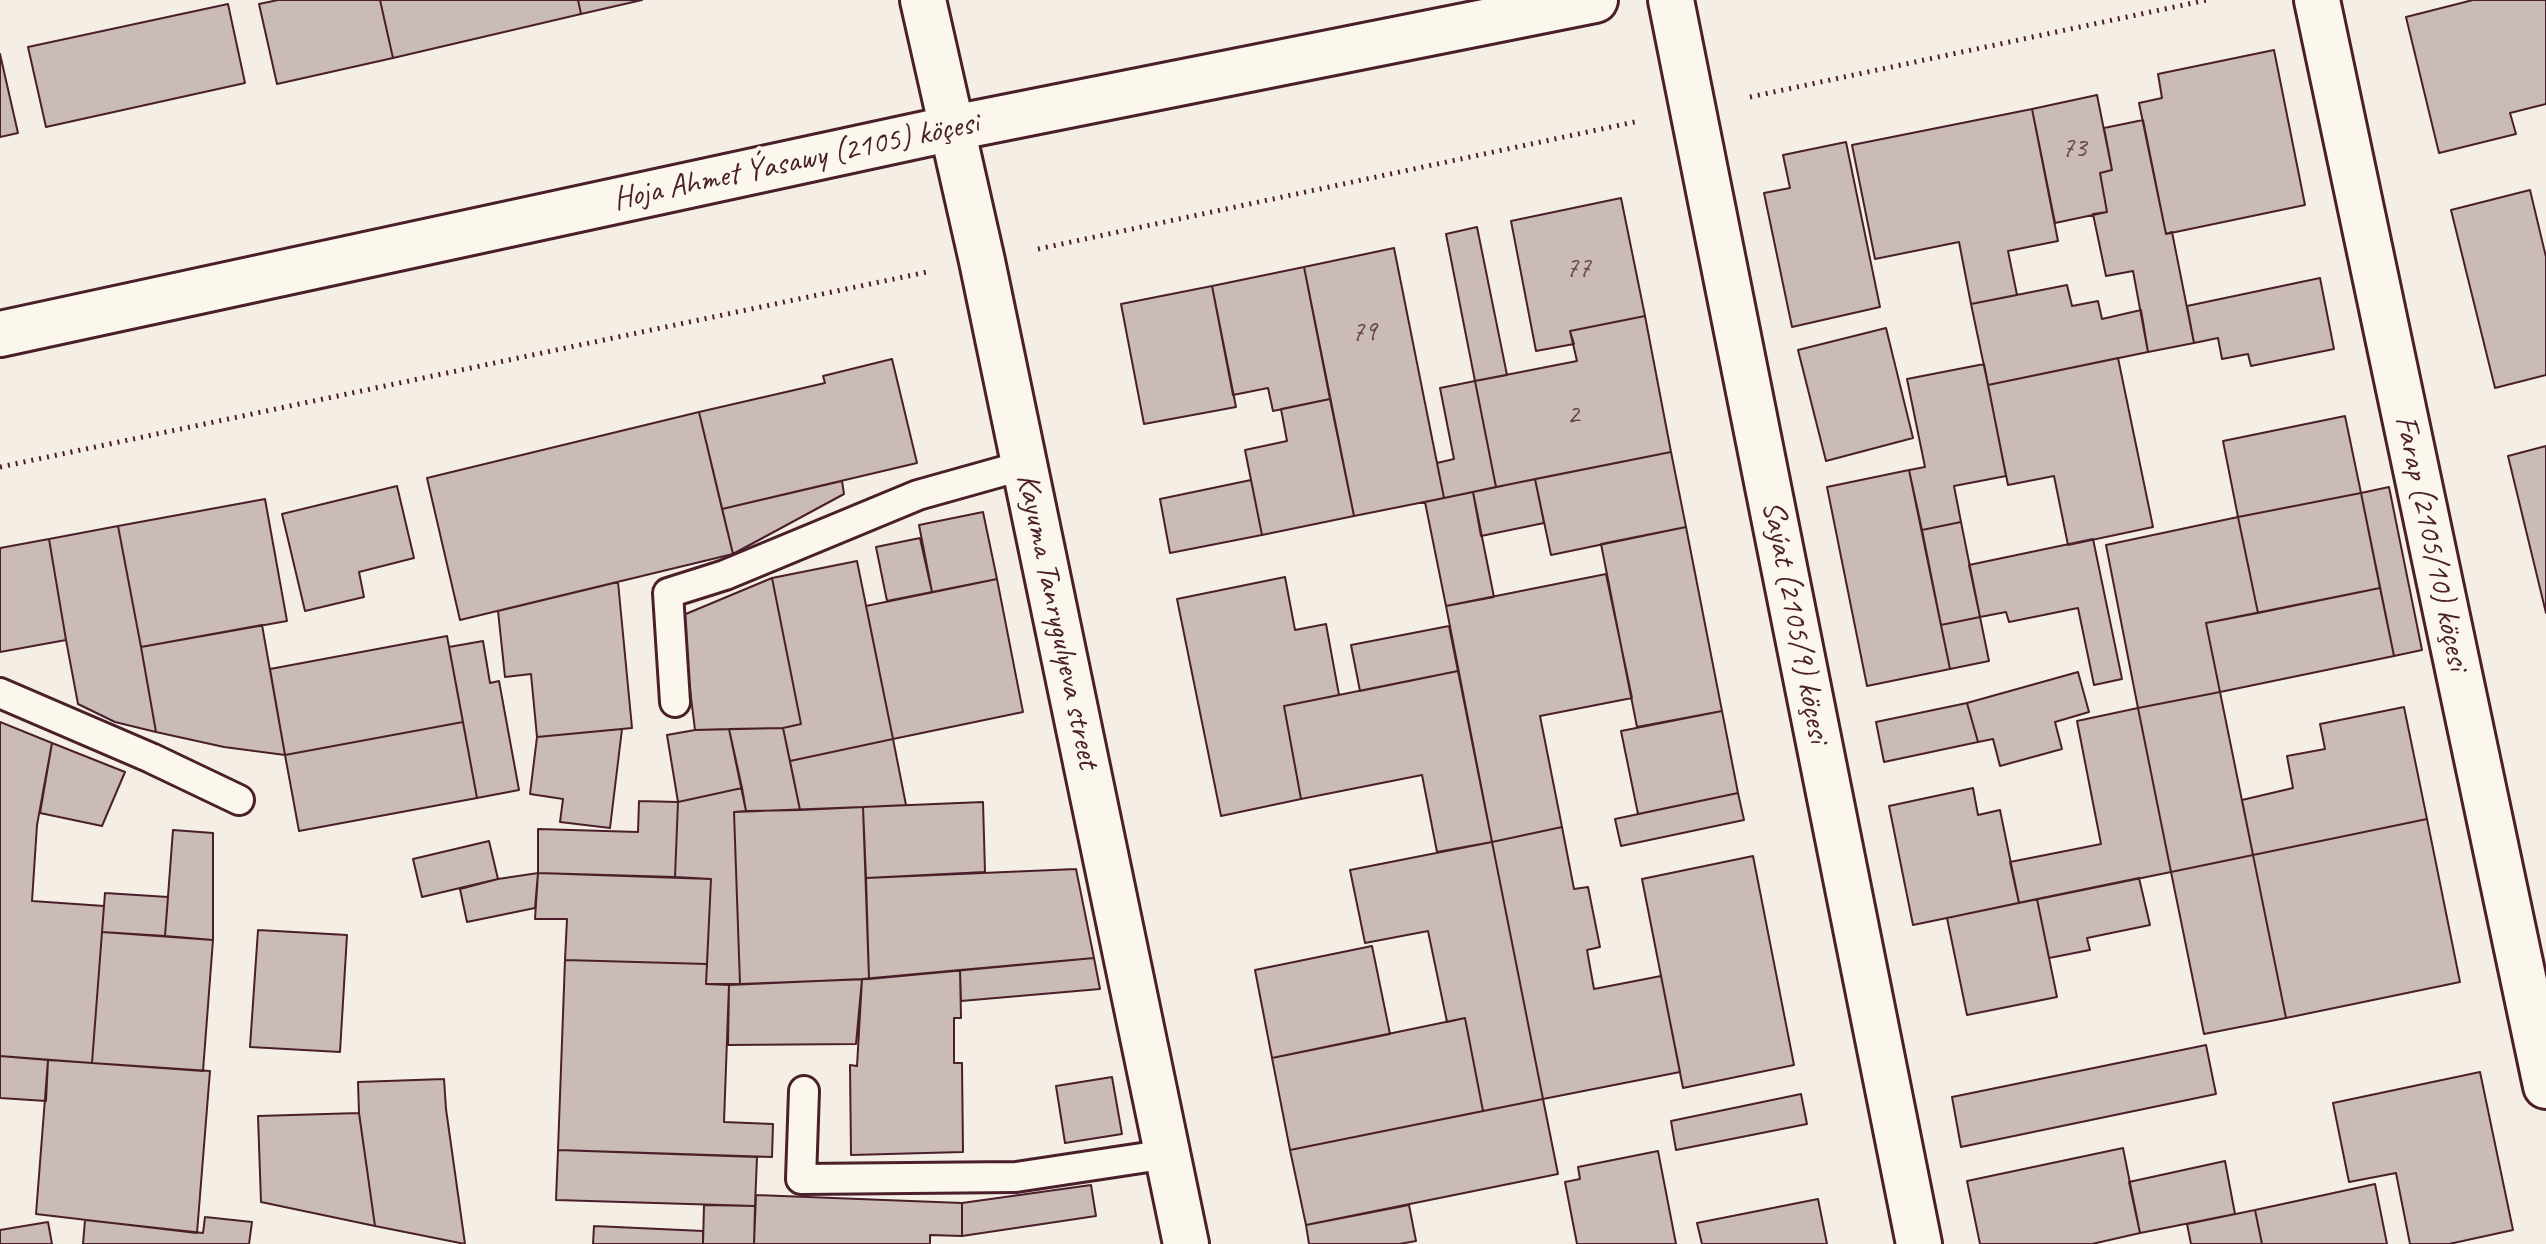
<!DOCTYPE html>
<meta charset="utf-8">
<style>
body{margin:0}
canvas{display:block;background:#f4eee4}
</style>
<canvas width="2546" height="1244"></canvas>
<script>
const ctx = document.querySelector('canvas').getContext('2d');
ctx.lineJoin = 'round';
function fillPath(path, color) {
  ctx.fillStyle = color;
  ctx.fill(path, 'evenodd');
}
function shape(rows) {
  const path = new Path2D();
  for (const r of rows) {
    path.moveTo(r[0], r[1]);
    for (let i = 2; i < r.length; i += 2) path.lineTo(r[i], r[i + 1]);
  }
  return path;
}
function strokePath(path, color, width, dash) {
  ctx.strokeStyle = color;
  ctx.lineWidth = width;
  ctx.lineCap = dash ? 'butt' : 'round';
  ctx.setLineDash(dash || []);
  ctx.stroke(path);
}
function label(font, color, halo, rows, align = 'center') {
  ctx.font = font + ' Caveat,sans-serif';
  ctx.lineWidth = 8;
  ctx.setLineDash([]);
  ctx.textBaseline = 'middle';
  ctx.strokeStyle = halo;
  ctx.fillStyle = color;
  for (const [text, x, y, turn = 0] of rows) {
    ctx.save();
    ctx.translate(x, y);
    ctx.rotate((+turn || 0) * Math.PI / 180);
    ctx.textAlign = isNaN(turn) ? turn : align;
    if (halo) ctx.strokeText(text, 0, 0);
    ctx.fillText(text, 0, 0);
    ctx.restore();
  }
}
const building = shape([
 [278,0,380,0,393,58,277,84,259,4,278,0],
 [380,0,578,0,581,14,393,58,380,0],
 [578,0,642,0,581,14,578,0],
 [2473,0,2546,0,2546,104,2510,113,2516,134,2439,153,2406,17,2473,0],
 [228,4,245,83,46,127,28,47,228,4],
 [2274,50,2305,205,2166,234,2139,103,2162,98,2158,74,2274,50],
 [0,54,18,133,0,137,0,54],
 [2097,95,2112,170,2100,173,2107,212,2055,223,2032,109,2097,95],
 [2032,109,2058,241,2008,251,2017,295,1971,304,1959,242,1875,259,1852,145,2032,109],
 [2143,120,2166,234,2172,232,2194,343,2148,352,2133,271,2106,276,2093,214,2107,212,2100,173,2112,170,2104,128,2143,120],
 [1846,142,1880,307,1792,327,1764,193,1790,188,1783,155,1846,142],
 [2530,190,2546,257,2546,375,2495,388,2451,210,2530,190],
 [1621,198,1645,316,1570,331,1574,344,1536,351,1511,221,1621,198],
 [1477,227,1507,375,1475,381,1446,234,1477,227],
 [1394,248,1444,498,1354,516,1304,267,1394,248],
 [1304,267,1330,399,1273,411,1268,388,1233,395,1212,286,1304,267],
 [2320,278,2334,349,2251,366,2248,354,2222,359,2218,338,2194,343,2187,306,2320,278],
 [2067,285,2072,306,2098,301,2102,319,2141,310,2148,352,1988,385,1971,304,2067,285],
 [1212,286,1236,407,1144,424,1121,304,1212,286],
 [1645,316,1671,452,1496,487,1475,381,1577,361,1570,331,1645,316],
 [1886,328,1913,438,1826,461,1798,350,1886,328],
 [2118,358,2153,527,2068,545,2054,476,2008,485,1988,385,2118,358],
 [892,359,917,463,722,509,699,412,825,383,823,376,892,359],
 [1984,364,2006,476,1954,486,1961,522,1922,530,1909,470,1925,467,1907,379,1984,364],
 [1475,381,1496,487,1444,498,1437,463,1454,459,1440,388,1475,381],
 [1330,399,1354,516,1262,535,1245,450,1287,441,1281,409,1330,399],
 [699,412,733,554,460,620,427,478,699,412],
 [2345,416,2361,493,2238,517,2223,441,2345,416],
 [2546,446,2546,613,2508,456,2546,446],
 [1671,452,1686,527,1551,555,1535,479,1671,452],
 [1909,470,1950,669,1867,686,1827,487,1909,470],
 [1535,479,1544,523,1481,536,1473,492,1535,479],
 [1251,480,1262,535,1170,553,1160,499,1251,480],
 [842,481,844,494,733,554,722,509,842,481],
 [397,486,414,558,359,572,364,597,305,611,282,514,397,486],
 [2389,487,2422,650,2394,656,2361,493,2389,487],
 [1473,492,1494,597,1446,606,1425,502,1473,492],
 [2361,493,2380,588,2258,613,2238,517,2361,493],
 [265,499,287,621,141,647,118,526,265,499],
 [983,512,997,579,932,592,919,525,983,512],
 [2238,517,2258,613,2206,623,2220,692,2138,708,2106,545,2238,517],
 [1961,522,1980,617,1941,625,1922,530,1961,522],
 [118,526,141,647,156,732,115,722,78,704,66,640,49,539,118,526],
 [1686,527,1722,711,1637,727,1601,544,1686,527],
 [920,538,932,592,887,601,876,547,920,538],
 [49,539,66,640,0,652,0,548,49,539],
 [2093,539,2122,679,2094,685,2078,608,2009,622,2006,612,1980,617,1969,565,2093,539],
 [857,561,893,739,790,761,783,728,801,724,772,578,857,561],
 [1606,574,1632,698,1540,716,1562,827,1492,842,1446,606,1606,574],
 [1285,577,1295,630,1326,624,1339,695,1284,706,1301,799,1221,816,1177,599,1285,577],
 [772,578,801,724,783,728,695,730,681,616,772,578],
 [997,579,1023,712,893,739,866,606,997,579],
 [618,582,632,728,537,737,531,674,505,677,498,611,618,582],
 [2380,588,2394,656,2220,692,2206,623,2380,588],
 [1980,617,1989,661,1950,669,1941,625,1980,617],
 [262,625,285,755,224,747,156,732,141,647,262,625],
 [1449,626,1458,671,1360,691,1351,645,1449,626],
 [447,636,463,722,285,755,270,669,447,636],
 [483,641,490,683,499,681,519,790,477,798,449,647,483,641],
 [1458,671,1492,842,1437,852,1422,775,1301,799,1284,706,1458,671],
 [2078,672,2089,712,2055,722,2062,749,2000,766,1993,739,1978,742,1967,703,2078,672],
 [2220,692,2253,855,2171,872,2138,708,2220,692],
 [1967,703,1978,742,1884,762,1876,722,1967,703],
 [2404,707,2427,819,2253,855,2242,800,2293,788,2287,756,2325,749,2320,724,2404,707],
 [2138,708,2171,872,2019,903,2010,862,2101,844,2077,721,2138,708],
 [1722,711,1738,793,1638,814,1621,731,1722,711],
 [0,722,52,743,37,825,32,901,104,906,92,1063,0,1056,0,722],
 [463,722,477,798,299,831,285,755,463,722],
 [783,728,800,810,746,811,729,729,783,728],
 [622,729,610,828,560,822,563,799,530,794,537,737,622,729],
 [729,729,742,788,678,802,667,735,695,730,729,729],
 [893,739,906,805,800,810,790,761,893,739],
 [52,743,125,772,102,826,40,813,52,743],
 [742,788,746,811,734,812,740,984,706,984,711,879,675,877,678,802,742,788],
 [1973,788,1978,815,2000,810,2019,903,1913,925,1889,806,1973,788],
 [1738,793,1744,820,1621,846,1615,819,1738,793],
 [639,801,678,802,675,877,538,873,538,829,638,832,639,801],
 [983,802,985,872,866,878,863,807,983,802],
 [863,807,869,979,740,984,734,812,863,807],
 [2427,819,2460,982,2286,1018,2253,855,2427,819],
 [1562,827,1574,889,1588,887,1600,947,1587,950,1594,989,1661,976,1680,1072,1543,1099,1492,842,1562,827],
 [173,830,213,833,213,940,165,936,173,830],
 [489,841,498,879,422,897,413,859,489,841],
 [1492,842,1543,1099,1483,1111,1465,1018,1447,1022,1428,931,1365,943,1350,870,1492,842],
 [2253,855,2286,1018,2204,1034,2171,872,2253,855],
 [1753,856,1794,1065,1683,1088,1642,879,1753,856],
 [1076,869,1094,958,869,979,866,878,1076,869],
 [538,873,535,908,467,922,460,889,498,879,538,873],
 [538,873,711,879,707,964,565,960,567,919,535,919,538,873],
 [2139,878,2150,925,2087,938,2090,950,2049,958,2037,899,2139,878],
 [105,893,168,897,165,936,102,932,105,893],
 [2037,899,2057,997,1967,1015,1947,918,2037,899],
 [258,930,347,935,340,1052,250,1047,258,930],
 [102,932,213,940,203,1071,92,1063,102,932],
 [1372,946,1390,1034,1272,1058,1255,970,1372,946],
 [1094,958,1100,989,961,1001,960,970,1094,958],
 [565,960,707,964,706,984,729,985,724,1122,773,1124,772,1157,558,1150,565,960],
 [960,970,961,1018,954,1018,954,1063,962,1063,963,1152,851,1155,850,1065,857,1066,862,979,960,970],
 [862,979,856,1044,728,1045,729,985,862,979],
 [1465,1018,1483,1111,1290,1150,1272,1058,1465,1018],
 [2206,1045,2216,1094,1961,1147,1952,1097,2206,1045],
 [0,1056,48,1060,46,1101,0,1098,0,1056],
 [48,1060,210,1071,197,1233,36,1214,48,1060],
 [2480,1072,2513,1230,2449,1244,2410,1244,2396,1173,2349,1182,2333,1103,2480,1072],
 [1112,1077,1122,1134,1065,1143,1056,1086,1112,1077],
 [444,1079,446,1109,465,1244,375,1226,359,1113,358,1082,444,1079],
 [1801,1094,1807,1124,1676,1150,1671,1121,1801,1094],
 [1543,1099,1558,1174,1306,1225,1290,1150,1543,1099],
 [359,1113,375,1226,261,1202,258,1116,359,1113],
 [2123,1148,2140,1233,2092,1244,1980,1244,1967,1181,2123,1148],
 [558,1150,757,1157,755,1206,556,1200,558,1150],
 [1658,1151,1676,1244,1577,1244,1565,1182,1580,1179,1578,1167,1658,1151],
 [2225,1161,2235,1214,2140,1233,2129,1182,2225,1161],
 [2375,1184,2387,1244,2262,1244,2255,1210,2375,1184],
 [1091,1185,1096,1216,962,1236,962,1203,1091,1185],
 [756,1195,962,1203,962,1236,930,1235,930,1244,754,1244,756,1195],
 [1818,1199,1827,1244,1702,1244,1697,1223,1818,1199],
 [704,1205,755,1206,754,1244,703,1244,704,1205],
 [1409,1205,1416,1241,1399,1244,1309,1244,1306,1225,1409,1205],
 [2255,1210,2262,1244,2191,1244,2187,1224,2255,1210],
 [205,1217,252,1222,249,1244,83,1244,85,1220,203,1233,205,1217],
 [48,1222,52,1244,0,1244,0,1230,48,1222],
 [594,1226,703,1231,703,1244,593,1244,594,1226]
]);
fillPath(building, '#cabbb6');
strokePath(building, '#4a1f2b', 2);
const service = shape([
 [0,693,151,758,239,800],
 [675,702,668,593,725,575,918,495,1025,465],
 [804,1091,801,1179,1016,1177,1168,1154]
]);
const minor = shape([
 [923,0,982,261,1186,1244],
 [1671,0,1919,1244],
 [2317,0,2546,1086]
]);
const tertiary = shape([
 [0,334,953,128,1595,0]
]);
strokePath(service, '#4a1f2b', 34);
strokePath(minor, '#4a1f2b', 50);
strokePath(tertiary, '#4a1f2b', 50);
strokePath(shape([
 [1750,97,2207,0],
 [1038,249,1639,121],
 [0,467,927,272]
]), '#4a1f2b', 5, [2, 6]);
strokePath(service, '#fbf7ec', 28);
strokePath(minor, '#fbf7ec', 44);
strokePath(tertiary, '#fbf7ec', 44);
label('28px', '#6a464e', null, [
 ["73",2074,149],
 ["77",1578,269],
 ["79",1364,333],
 ["2",1573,416]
]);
label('32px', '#4a1f2b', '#fbf7ec', [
 ["Hoja Ahmet Ýasawy (2105) köçesi",796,162,-12],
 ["Farap (2105/10) köçesi",2431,543,78],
 ["Kayuma Tanrygulyeva street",1057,621,78],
 ["Saýat (2105/9) köçesi",1795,622,79]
]);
</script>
